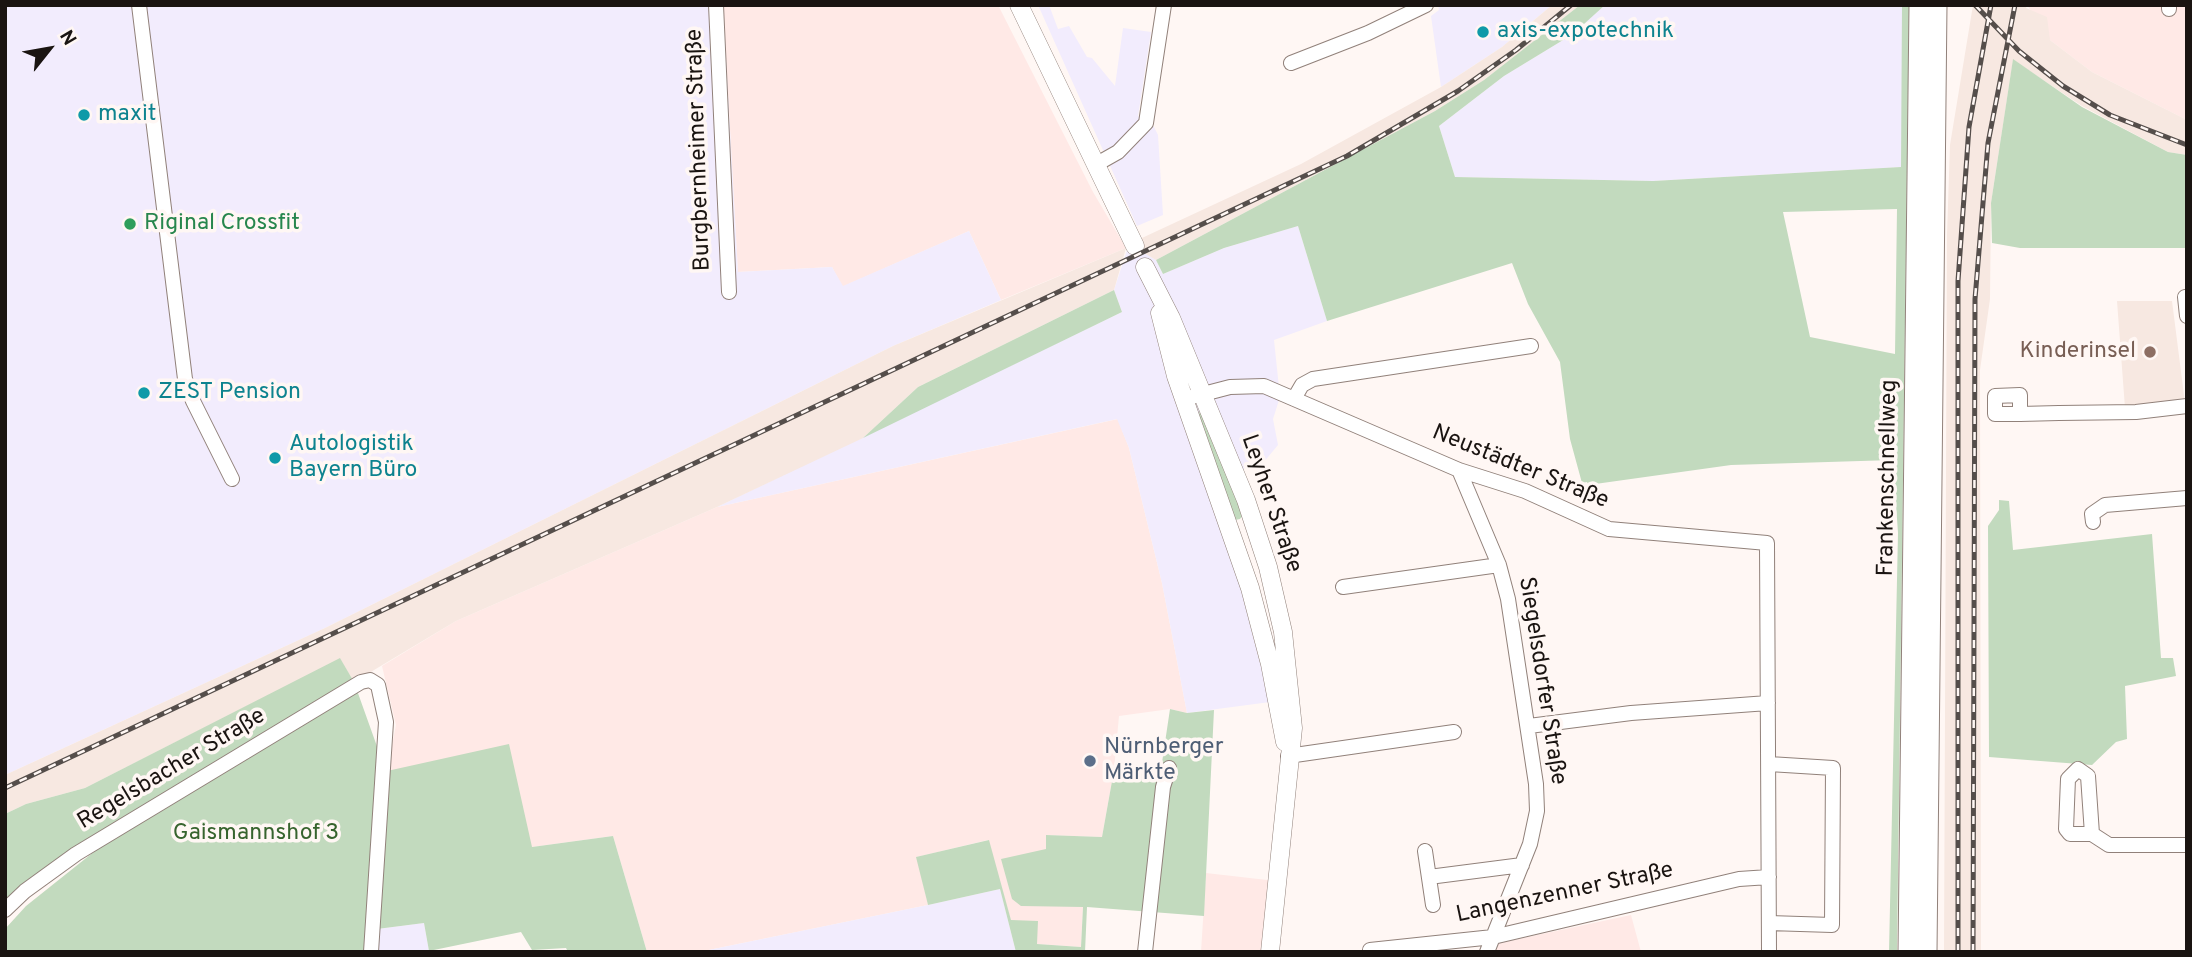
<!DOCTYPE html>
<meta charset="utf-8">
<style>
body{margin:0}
#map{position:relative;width:2192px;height:957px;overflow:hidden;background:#fff7f4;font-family:Overpass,sans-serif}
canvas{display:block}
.frame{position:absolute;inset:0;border:7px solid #1a1411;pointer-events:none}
.north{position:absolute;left:14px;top:14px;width:70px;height:70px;-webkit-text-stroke:5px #fff7f4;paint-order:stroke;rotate:59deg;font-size:19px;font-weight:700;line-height:28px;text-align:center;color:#1a1411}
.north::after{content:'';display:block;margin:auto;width:24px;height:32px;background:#1a1411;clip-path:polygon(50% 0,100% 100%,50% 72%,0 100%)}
</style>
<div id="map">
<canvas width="2192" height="957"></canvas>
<div class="frame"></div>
<div class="north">N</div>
</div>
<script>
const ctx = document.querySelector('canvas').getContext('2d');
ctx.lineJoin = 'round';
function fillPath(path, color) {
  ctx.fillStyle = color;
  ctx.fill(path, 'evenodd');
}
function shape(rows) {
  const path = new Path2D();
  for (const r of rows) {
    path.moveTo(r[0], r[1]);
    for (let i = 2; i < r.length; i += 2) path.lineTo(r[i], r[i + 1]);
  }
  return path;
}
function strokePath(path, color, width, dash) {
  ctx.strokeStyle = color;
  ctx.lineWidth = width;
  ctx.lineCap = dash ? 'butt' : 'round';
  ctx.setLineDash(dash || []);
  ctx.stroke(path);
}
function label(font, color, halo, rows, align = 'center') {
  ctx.font = font + ' Overpass,sans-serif';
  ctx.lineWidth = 7;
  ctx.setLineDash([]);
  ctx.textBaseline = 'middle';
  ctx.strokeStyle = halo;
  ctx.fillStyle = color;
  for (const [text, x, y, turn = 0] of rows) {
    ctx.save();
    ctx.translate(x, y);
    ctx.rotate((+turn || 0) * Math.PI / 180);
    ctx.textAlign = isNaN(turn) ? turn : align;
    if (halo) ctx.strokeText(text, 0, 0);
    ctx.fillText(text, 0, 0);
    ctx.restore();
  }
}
fillPath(shape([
 [723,5,998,5,1093,192,1126,248,1001,300,969,231,842,287,832,267,738,272],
 [2027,5,2187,5,2187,120,2092,72,2050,40],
 [1118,419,1129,448,1162,583,1187,713,1170,709,1119,716,1114,770,1102,837,1046,835,1046,848,1083,907,1081,947,1037,944,1011,921,988,840,917,857,928,905,699,952,647,952,613,836,532,847,387,771,396,725,382,666,456,621,717,507],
 [1206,873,1276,881,1269,952,1201,952],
 [1631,915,1641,952,1480,952,1481,947]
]), '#ffe9e6');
fillPath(shape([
 [5,5,723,5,738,272,832,267,843,286,969,231,1001,300,893,346,325,628,5,775],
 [1038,5,1049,5,1058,29,1069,26,1087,57,1092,58,1115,86,1123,28,1151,32,1138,116,1154,127,1158,135,1163,215,1137,226],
 [1438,5,1552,5,1502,47,1441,87,1431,16,1439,10],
 [1605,5,1902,5,1902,167,1653,181,1455,177,1439,126,1504,76,1573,34],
 [1298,226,1327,321,1274,340,1280,397,1273,419,1278,445,1263,463,1217,477,1236,570,1270,702,1187,713,1162,583,1129,448,1117,419,717,507,1122,312,1114,290,1129,244,1156,260,1163,274,1224,248],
 [1000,889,1016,952,699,952,928,905],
 [424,923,429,951,375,952,377,929]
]), '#f2ecfd');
fillPath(shape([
 [1552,5,1580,5,1484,80,1435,111,1156,260,1129,244,1301,164,1441,87,1502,47],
 [1973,5,2027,5,2026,8,2047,17,2050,40,2092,72,2187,120,2187,155,2168,152,2082,106,2013,60,1991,203,1990,299,1980,370,1981,952,1944,952,1947,235,1950,145],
 [1126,248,1114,290,918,387,863,438,717,507,456,621,354,682,340,659,85,788,26,804,5,814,5,775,325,628,893,346],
 [2117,301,2172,301,2185,403,2125,408]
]), '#f7e8e1');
fillPath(shape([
 [1580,5,1605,5,1573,34,1504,76,1439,126,1455,177,1653,181,1901,167,1902,5,1909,5,1897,952,1889,952,1898,533,1893,460,1731,465,1588,485,1587,482,1582,483,1570,439,1560,362,1528,304,1512,263,1327,321,1298,226,1224,248,1163,274,1156,260,1435,111,1484,80],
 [1897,209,1895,354,1810,337,1783,212],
 [2013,59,2082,107,2168,152,2187,155,2187,248,2020,248,1992,243,1991,203],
 [1114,290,1122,312,863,438,918,387],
 [1200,409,1243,515,1240,519,1235,520,1198,422],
 [1999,500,2009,501,2013,550,2152,534,2161,658,2173,658,2176,676,2125,686,2127,739,2116,742,2092,765,1989,757,1988,526,1999,510],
 [340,658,354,682,379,752,365,952,5,952,5,929,26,906,110,839,103,833,46,867,5,903,5,814,26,804,85,788],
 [1170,709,1187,713,1214,710,1204,916,1087,907,1085,952,1016,952,1000,889,928,905,916,857,989,840,1011,920,1038,921,1037,944,1081,947,1083,907,1021,906,1012,899,1001,859,1046,849,1046,835,1102,837,1114,770,1160,776],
 [509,744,532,847,613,836,647,952,568,952,566,948,532,950,521,932,429,951,424,923,377,929,387,771]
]), '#c2dabe');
const minor = shape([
 [139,5,185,379,193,401,232,479],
 [716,5,729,292],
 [2169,9,2169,5],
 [1291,63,1368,33,1426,5],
 [1095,165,1118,152,1146,123,1164,5],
 [2185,297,2187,316],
 [1295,397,1302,385,1313,379,1531,346],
 [1184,399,1230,387,1264,386,1459,470,1525,491,1609,529,1767,543,1769,952],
 [2020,414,2020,395,1995,396,1995,414,2020,414,2059,413,2136,412,2187,406],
 [1459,470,1499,565,1508,599,1536,784,1537,811,1530,844,1487,952],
 [2093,522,2092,514,2105,505,2187,498],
 [1343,587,1499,565],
 [1529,726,1631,713,1768,703],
 [1288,756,1454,732],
 [1769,764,1833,768,1832,925,1769,923],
 [2092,834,2088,776,2078,769,2068,779,2066,829,2070,834,2092,834,2109,845,2187,845],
 [1425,851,1433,905],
 [1429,877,1522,865],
 [5,910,25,891,76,854,361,682,370,680,378,685,386,722,371,952],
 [1370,950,1493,937,1739,879,1769,877],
 [1145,952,1163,787,1169,768]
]);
const major = shape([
 [1019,5,1135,246],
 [1145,267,1171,318,1246,500,1268,567,1283,632,1293,728,1270,952],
 [1160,313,1176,376,1250,588,1270,664,1285,742]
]);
const highway = shape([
 [1908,952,1919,5],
 [1927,952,1937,5]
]);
strokePath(minor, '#91817a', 16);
strokePath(major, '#91817a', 19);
strokePath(highway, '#91817a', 21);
strokePath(minor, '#fff', 14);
strokePath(major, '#fff', 18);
strokePath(highway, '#fff', 19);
const rail = shape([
 [1975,5,2019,51,2063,86,2110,115,2187,145],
 [5,788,1347,156,1458,91,1516,50,1571,5],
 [1958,952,1958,281,1969,127,1991,5],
 [1973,952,1975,299,1988,143,2015,5]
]);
strokePath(rail, '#554e4b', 5);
strokePath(rail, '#fff7f4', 2.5, [8]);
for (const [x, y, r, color] of [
 [1483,32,7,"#0f9aa8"],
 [84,115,7,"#0f9aa8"],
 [130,224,7,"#2e9e5b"],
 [2150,352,7,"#8d6e63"],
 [144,393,7,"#0f9aa8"],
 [275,458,7,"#0f9aa8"],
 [1090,761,7,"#5c6f8a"]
]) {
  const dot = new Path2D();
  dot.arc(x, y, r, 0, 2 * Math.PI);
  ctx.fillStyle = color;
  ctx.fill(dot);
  strokePath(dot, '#fff7f4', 2.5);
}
label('23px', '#0d838f', '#fff7f4', [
 ["axis-expotechnik",1497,32],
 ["maxit",98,115],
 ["ZEST Pension",158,393],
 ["Autologistik",289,445],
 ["Bayern Büro",289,471]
], 'left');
label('23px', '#1a1411', '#fff7f4', [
 ["Burgbernheimer Straße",700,150,-92],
 ["Neustädter Straße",1520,468,22],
 ["Frankenschnellweg",1889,478,-89],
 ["Leyher Straße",1270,504,71],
 ["Siegelsdorfer Straße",1541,681,81],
 ["Regelsbacher Straße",172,770,-31],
 ["Langenzenner Straße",1565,894,-12]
]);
label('23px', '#27864d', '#fff7f4', [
 ["Riginal Crossfit",144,224]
], 'left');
label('23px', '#785e54', '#fff7f4', [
 ["Kinderinsel",2136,352]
], 'right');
label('23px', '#4e5e75', '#fff7f4', [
 ["Nürnberger",1104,748],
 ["Märkte",1104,774]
], 'left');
label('23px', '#37642e', '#fff7f4', [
 ["Gaismannshof 3",256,834]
]);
</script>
